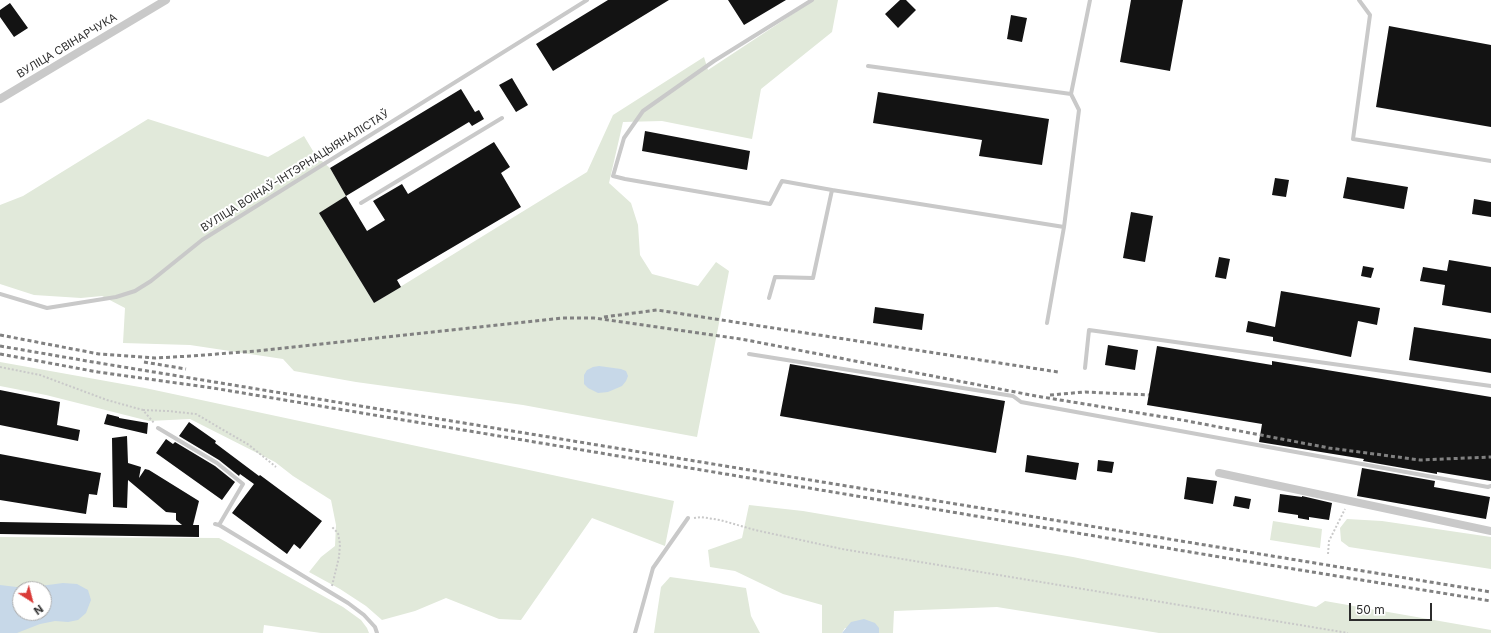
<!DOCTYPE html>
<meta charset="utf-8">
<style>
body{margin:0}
#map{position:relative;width:1491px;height:633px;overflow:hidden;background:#fff;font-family:Inter,sans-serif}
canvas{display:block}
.north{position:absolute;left:12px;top:581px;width:40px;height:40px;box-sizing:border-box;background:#fff;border:1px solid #ababab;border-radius:50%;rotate:144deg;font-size:11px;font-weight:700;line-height:16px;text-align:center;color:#2c2c2c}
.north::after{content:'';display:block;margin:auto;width:14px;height:18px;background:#d93b38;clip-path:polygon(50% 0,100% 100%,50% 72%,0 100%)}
.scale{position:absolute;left:1349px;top:603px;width:83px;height:18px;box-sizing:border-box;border:2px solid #2c2c2c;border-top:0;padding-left:5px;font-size:12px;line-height:14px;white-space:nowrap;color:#2c2c2c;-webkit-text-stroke:3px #fff;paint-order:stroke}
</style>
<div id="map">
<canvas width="1491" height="633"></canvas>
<div class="north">N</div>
<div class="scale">50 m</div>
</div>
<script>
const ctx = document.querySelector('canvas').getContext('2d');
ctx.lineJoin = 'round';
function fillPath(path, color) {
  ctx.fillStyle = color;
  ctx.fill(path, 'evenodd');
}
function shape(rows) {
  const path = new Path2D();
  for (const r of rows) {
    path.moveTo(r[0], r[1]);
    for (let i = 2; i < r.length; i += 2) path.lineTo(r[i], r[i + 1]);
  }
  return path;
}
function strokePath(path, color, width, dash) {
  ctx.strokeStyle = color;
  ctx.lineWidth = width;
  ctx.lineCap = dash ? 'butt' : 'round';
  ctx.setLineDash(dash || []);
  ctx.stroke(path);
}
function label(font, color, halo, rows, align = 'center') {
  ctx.font = font + ' Inter,sans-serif';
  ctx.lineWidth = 4;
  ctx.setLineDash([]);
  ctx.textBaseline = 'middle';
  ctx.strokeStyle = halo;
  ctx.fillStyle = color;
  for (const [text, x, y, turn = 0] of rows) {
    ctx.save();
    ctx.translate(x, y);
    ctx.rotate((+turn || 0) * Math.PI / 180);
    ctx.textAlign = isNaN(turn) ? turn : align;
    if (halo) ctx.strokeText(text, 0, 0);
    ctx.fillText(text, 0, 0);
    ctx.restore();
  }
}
fillPath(shape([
 [814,0,838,0,832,32,761,89,752,139,662,121,623,122,609,183,631,203,638,225,640,255,652,274,698,286,716,262,729,271,697,437,523,405,356,382,294,371,283,359,190,345,123,343,125,308,102,296,81,298,34,295,0,284,0,205,23,196,148,119,268,157,304,136,316,156,330,168,346,196,320,213,374,303,587,172,613,115,704,57,708,70],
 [0,362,145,388,674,501,665,546,592,518,521,620,499,619,446,598,415,611,382,620,366,606,340,589,309,572,321,557,335,546,336,525,331,500,293,476,275,462,190,419,149,421,46,395,0,386],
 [749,505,803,511,1073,557,1316,607,1325,601,1491,630,1491,633,1159,633,997,607,894,611,893,633,879,633,879,628,845,628,842,633,822,633,822,605,783,594,735,571,710,567,708,550,742,538],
 [1347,519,1382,521,1491,537,1491,569,1349,547,1341,541,1340,528],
 [1273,521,1322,529,1320,548,1270,540],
 [0,537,219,538,343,607,361,620,367,628,369,633,321,633,264,625,263,633,0,633],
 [20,589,44,589,44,613,20,613],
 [670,577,720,584,746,588,751,616,760,633,654,633,661,587]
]), '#e1e9da');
fillPath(shape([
 [599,366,621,369,626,371,628,376,626,381,622,386,608,392,598,393,588,388,584,384,584,375,587,370,593,367],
 [63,583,77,584,88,590,91,600,86,613,78,620,68,622,55,621,40,624,17,633,0,633,0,585,25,588],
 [20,589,44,589,44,613,20,613],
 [864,619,875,623,879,628,879,633,842,633,851,622]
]), '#c7d8e8');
fillPath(shape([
 [608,0,669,0,553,71,536,44],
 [728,0,786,0,744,25],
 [900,0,906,0,916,10,898,28,885,14],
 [1131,0,1183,0,1170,71,1120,62],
 [10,3,28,28,14,37,0,17,0,10],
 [1011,15,1027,18,1022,42,1007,39],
 [1389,26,1491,45,1491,127,1376,107],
 [512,78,528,105,516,112,499,85],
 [461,89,475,112,479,110,484,119,472,126,469,122,346,196,330,168],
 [878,92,1049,119,1042,165,979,156,982,140,873,123],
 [645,131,750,151,747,170,642,151],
 [494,142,510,167,501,173,521,207,397,280,401,287,374,303,319,213,346,196,367,231,385,220,373,201,402,184,408,194],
 [1347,177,1408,187,1404,209,1343,198],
 [1275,178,1289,180,1286,197,1272,195],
 [1474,199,1491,202,1491,217,1472,214],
 [1131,212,1153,216,1145,262,1123,258],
 [1219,257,1230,259,1226,279,1215,277],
 [1449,260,1491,267,1491,313,1442,305,1445,285,1420,281,1423,267,1447,271],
 [1363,266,1374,268,1371,278,1361,276],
 [1281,291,1380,308,1377,325,1358,321,1351,357,1273,341,1273,337,1246,332,1248,321,1275,327],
 [875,307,924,314,922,330,873,323],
 [1414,327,1491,339,1491,373,1409,360],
 [1108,345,1138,350,1135,370,1105,365],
 [1157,346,1272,365,1272,361,1491,397,1491,481,1437,472,1437,474,1363,461,1364,459,1259,442,1262,424,1147,405],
 [790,364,1005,401,996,453,780,416],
 [0,390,60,402,57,425,80,430,78,441,0,425],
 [107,414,119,417,119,418,148,423,147,434,104,424],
 [189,422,216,441,215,443,259,476,260,475,322,521,300,549,294,544,287,554,232,513,254,484,240,474,239,476,219,460,179,436],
 [127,436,128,463,141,467,139,478,145,469,149,470,199,501,193,525,199,525,199,537,0,534,0,522,182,525,176,520,176,513,166,512,128,480,127,508,113,507,112,438],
 [166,439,173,444,175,442,215,466,235,482,222,500,156,453],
 [0,454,101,473,97,495,89,494,86,514,0,500],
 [1027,455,1079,463,1076,480,1025,472],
 [1098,460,1114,462,1112,473,1097,471],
 [1362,468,1435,481,1434,487,1490,497,1486,519,1357,496],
 [1187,477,1217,481,1213,504,1184,499],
 [1280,494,1302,497,1302,496,1332,503,1329,520,1309,517,1309,520,1298,518,1298,515,1278,512],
 [1235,496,1251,499,1249,509,1233,506]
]), '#131313');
strokePath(shape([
 [0,367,40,375,107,400,143,410,154,423],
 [143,410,168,411,196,414,249,445,276,467],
 [694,518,701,517,720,520,755,530,842,549,1348,633],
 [1328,554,1329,541,1345,509],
 [332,586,339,557,340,544,338,533,332,527]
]), '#c9c9c9', 2, [2, 2]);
strokePath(shape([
 [1359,0,1370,15,1353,139,1491,161],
 [1071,94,1090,0],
 [832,190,1064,227,1079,110,1071,94,868,66],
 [361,203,502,118],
 [0,294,47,308,116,297,135,291,151,281,202,240,587,0],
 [769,298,775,277,813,278,832,190,782,181,770,204,625,179,613,176,624,138,643,111,714,61,812,0],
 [1047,323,1064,227],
 [749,354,1013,396,1021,402,1488,487,1491,486],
 [1085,368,1089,330,1491,386],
 [158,428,217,463,243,484,219,525],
 [215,524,219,525,348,603,364,615,375,627,377,633],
 [635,633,653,568,688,518]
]), '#c9c9c9', 4);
strokePath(shape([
 [0,99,166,0],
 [1219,473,1491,531]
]), '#c9c9c9', 8);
strokePath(shape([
 [604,317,657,310,1058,372],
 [0,335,99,354,155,358,191,356,256,351,562,318,594,318,741,339,1036,396,1182,420,1329,448,1420,460,1491,457],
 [0,346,93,362,1491,592],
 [0,354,98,372,213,388,1220,557,1491,601],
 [144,362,186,369],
 [1050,395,1085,392,1149,395]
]), '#818181', 3, [4, 3]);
label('11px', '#2c2c2c', '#fff', [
 ["ВУЛІЦА СВІНАРЧУКА",67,46,-31],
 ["ВУЛІЦА ВОІНАЎ-ІНТЭРНАЦЫЯНАЛІСТАЎ",295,171,-32]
]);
</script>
